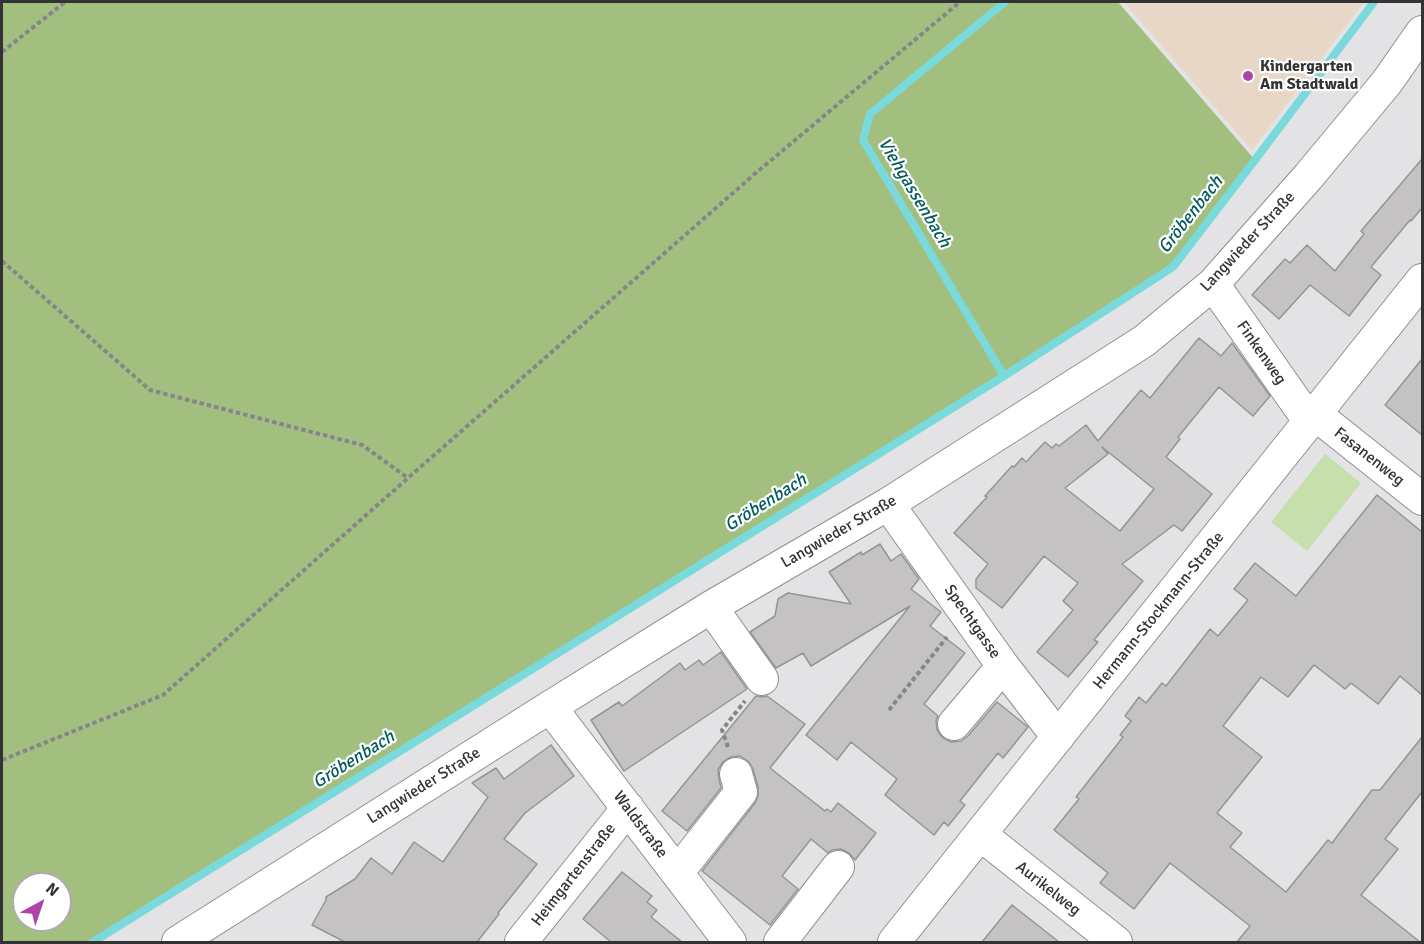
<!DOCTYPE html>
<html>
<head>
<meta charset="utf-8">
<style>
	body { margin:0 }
	#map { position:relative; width:1424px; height:944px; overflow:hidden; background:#e3e3e5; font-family:Signika,sans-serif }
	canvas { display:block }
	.frame { position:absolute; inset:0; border:3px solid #333334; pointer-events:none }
	.north { position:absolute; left:12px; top:872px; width:60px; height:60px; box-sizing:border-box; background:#fff; border:2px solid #adadae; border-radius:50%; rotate:40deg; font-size:16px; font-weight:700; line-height:24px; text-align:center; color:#333334 }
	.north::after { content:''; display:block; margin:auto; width:21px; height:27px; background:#ad45a8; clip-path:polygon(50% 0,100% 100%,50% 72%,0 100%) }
</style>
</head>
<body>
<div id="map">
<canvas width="1424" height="944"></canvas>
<div class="frame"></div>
<div class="north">N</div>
</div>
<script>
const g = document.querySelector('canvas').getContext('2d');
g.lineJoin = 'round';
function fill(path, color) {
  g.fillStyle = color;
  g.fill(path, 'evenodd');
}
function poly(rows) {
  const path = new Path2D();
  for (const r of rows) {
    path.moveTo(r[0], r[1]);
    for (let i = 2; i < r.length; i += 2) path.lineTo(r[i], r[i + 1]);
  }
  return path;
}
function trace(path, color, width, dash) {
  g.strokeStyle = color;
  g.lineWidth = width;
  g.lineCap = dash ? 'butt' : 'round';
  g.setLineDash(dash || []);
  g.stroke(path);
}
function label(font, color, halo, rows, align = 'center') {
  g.font = font + ' Signika,sans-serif';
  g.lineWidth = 4.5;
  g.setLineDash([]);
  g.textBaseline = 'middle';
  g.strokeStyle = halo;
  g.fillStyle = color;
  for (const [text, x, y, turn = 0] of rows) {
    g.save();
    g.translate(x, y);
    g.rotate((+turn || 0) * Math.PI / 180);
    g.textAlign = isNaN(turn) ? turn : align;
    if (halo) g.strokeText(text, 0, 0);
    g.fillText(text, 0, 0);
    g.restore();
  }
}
const education = poly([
	[1124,2,1364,2,1252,150]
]);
const green = poly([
	[1325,454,1361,483,1307,551,1271,522]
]);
const forest = poly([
	[2,2,1118,2,1255,160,1173,267,1004,376,93,942,2,942],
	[24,884,60,884,60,920,24,920]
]);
const stream = poly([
	[1004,376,863,140,870,114,1005,2],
	[93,942,1004,376,1173,267,1255,160,1374,2]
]);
const building = poly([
	[1422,159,1422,208,1411,221,1410,220,1371,267,1381,275,1349,316,1310,285,1279,319,1252,295,1285,259,1290,263,1307,245,1335,271,1364,234,1361,231,1422,159],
	[1199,338,1221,356,1232,343,1270,396,1253,416,1219,387,1178,437,1180,439,1166,457,1212,494,1182,531,1174,525,1122,564,1143,581,1094,640,1098,642,1068,677,1037,652,1073,610,1063,601,1078,583,1044,556,1002,608,976,588,976,579,988,564,954,533,987,497,985,496,1012,466,1014,467,1022,458,1026,462,1045,442,1052,448,1056,444,1059,446,1086,425,1098,441,1141,390,1150,398,1199,338],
	[1102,447,1154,489,1120,531,1065,488,1108,454,1102,447],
	[1422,359,1422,435,1385,405,1422,359],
	[1377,495,1422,532,1422,695,1400,676,1378,704,1351,683,1345,689,1314,665,1288,697,1261,677,1223,726,1262,757,1217,813,1242,833,1230,847,1286,892,1328,840,1332,843,1372,790,1380,790,1422,737,1422,792,1385,839,1398,849,1361,895,1420,942,1237,942,1250,926,1170,863,1134,909,1100,883,1108,873,1054,830,1079,799,1076,797,1123,737,1120,735,1131,721,1125,716,1139,697,1146,703,1162,683,1166,686,1210,629,1218,636,1248,600,1234,589,1255,563,1296,596,1377,495],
	[880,544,891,561,901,554,919,579,911,589,941,612,930,626,965,653,924,704,938,716,936,721,937,730,942,737,951,742,961,741,968,736,997,702,1028,727,1003,758,998,753,960,801,965,805,948,826,944,822,934,835,885,795,897,779,851,742,837,760,806,735,910,606,811,666,803,653,776,668,750,632,775,616,778,599,788,593,851,604,829,572,861,552,862,555,880,544],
	[721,652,747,689,624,771,591,720,619,702,622,706,680,663,685,670,699,660,703,665,721,652],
	[756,696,763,697,767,696,805,724,770,768,825,811,827,809,831,812,838,803,876,833,855,860,849,853,841,849,832,850,828,853,811,839,782,876,798,889,770,925,702,871,755,803,758,796,758,787,753,769,749,762,740,756,731,757,723,762,718,770,719,779,721,788,687,831,662,811,756,696],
	[551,745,574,776,525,813,504,839,537,864,498,913,499,914,477,942,345,942,312,925,326,900,326,897,355,879,371,858,392,874,414,842,443,862,488,797,472,783,496,768,504,779,551,745],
	[622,872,652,896,647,902,657,910,651,917,682,942,611,942,583,919,622,872],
	[1012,905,1059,942,982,942,1012,905]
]);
const path = poly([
	[2,52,65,2],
	[2,261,150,390,362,445,408,478],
	[889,710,947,637],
	[728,747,722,730,745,701],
	[2,760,163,695,408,478,757,172,960,2]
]);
const minor = poly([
	[1213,284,1310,422],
	[1315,414,1422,499],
	[888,504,1003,666,1058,737],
	[711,607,762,679],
	[550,707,730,942],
	[954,724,1003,666],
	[981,835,1116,942],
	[677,873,741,792,736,774],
	[178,942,550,707,711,607,888,504,1144,341,1213,284,1308,177,1387,82,1422,32],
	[521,942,628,808],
	[780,942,838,867],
	[894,942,1422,280]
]);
const markers = [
	[1248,76,6,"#ad45a8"]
];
const poiNames = [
	["Kindergarten",1260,67],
	["Am Stadtwald",1260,85]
];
const streetNames = [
	["Langwieder Straße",1248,242,-47],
	["Finkenweg",1261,353,55],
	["Fasanenweg",1369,457,38],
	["Langwieder Straße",839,532,-30],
	["Hermann-Stockmann-Straße",1159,611,-51],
	["Spechtgasse",972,622,55],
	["Langwieder Straße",424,786,-32],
	["Waldstraße",640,825,53],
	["Heimgartenstraße",574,875,-52],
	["Aurikelweg",1048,889,38]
];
const waterNames = [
	["Viehgassenbach",914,193,59],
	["Gröbenbach",1191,215,-52],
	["Gröbenbach",766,503,-32],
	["Gröbenbach",354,760,-32]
];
fill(education, '#e8d6c6');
fill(green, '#c7dead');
fill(forest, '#a3bf80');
trace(stream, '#7ad9da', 8);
fill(building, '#c4c2c3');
trace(building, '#969495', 1.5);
trace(minor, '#8f8f91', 34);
trace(path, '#868688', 4, [4.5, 3]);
trace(minor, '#fff', 32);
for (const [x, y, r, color] of markers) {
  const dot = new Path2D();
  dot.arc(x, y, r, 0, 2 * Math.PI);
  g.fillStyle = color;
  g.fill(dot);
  trace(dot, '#fff', 2);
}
label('bold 16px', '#333334', '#fff', poiNames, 'left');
label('16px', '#333334', '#fff', streetNames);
label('italic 18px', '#045c5d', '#fff', waterNames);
</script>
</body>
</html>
